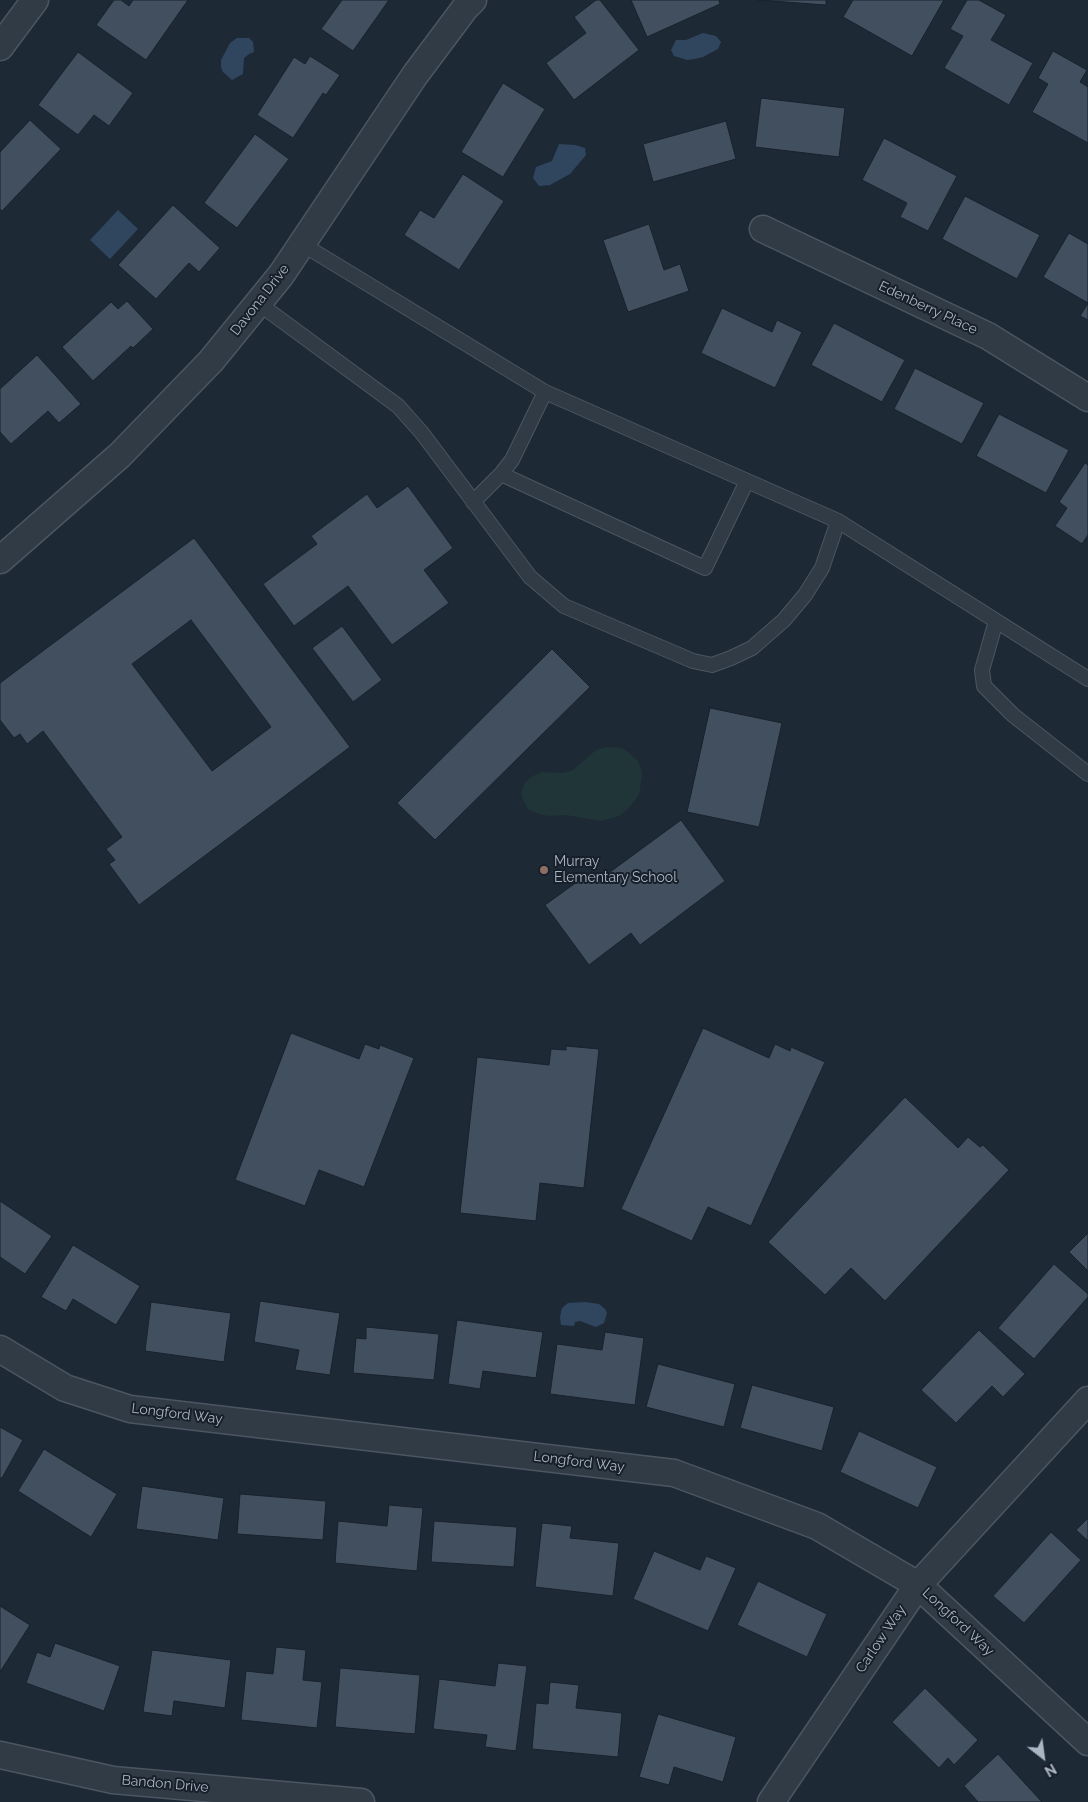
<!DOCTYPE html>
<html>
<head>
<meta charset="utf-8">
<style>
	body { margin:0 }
	#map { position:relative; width:1088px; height:1802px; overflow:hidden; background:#1e2936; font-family:Raleway,sans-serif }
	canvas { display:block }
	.north { position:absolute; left:1018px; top:1732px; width:50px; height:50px; -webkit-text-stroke:4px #17202a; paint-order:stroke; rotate:150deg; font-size:14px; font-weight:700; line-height:20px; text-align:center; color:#abb6c4 }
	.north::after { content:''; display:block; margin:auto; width:18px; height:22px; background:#abb6c4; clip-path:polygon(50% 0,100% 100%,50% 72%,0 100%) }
</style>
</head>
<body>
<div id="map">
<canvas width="1088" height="1802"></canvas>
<div class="north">N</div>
</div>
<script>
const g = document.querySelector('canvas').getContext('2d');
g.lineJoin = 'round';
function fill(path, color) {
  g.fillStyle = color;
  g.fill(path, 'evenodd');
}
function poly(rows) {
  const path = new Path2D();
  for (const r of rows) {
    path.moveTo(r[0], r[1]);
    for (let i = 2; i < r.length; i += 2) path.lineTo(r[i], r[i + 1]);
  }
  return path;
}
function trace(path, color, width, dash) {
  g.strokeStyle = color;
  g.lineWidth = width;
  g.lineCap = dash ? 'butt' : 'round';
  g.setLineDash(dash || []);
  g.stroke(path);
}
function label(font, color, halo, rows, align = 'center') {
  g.font = font + ' Raleway,sans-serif';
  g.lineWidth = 4;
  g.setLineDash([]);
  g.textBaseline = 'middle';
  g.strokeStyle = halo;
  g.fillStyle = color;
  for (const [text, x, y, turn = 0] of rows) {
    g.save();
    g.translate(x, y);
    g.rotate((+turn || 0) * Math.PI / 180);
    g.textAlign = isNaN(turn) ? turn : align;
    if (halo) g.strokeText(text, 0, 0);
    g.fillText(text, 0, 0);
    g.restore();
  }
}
const green = poly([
	[606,747,621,748,627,751,638,761,641,768,642,776,639,795,627,810,619,816,601,821,566,815,548,816,533,812,528,809,522,798,521,792,524,784,531,777,542,772,563,773,573,770,596,750]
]);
const water = poly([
	[703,33,716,36,721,42,718,49,703,57,695,59,687,60,674,56,671,50,676,40,686,40],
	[237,38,249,38,253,42,254,52,249,54,244,58,243,74,232,80,223,72,221,67,221,60,230,43],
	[559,144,575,145,585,148,586,155,570,174,550,185,539,186,533,178,536,167,552,161],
	[118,210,138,229,110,259,90,240],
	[586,1302,599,1304,605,1309,607,1313,604,1323,596,1327,580,1321,575,1322,574,1326,561,1325,560,1317,562,1308,568,1303]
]);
const building = poly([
	[114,0,121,0,129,6,133,0,188,0,146,60,96,25,114,0],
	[342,0,389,0,353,51,321,29,342,0],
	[596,0,600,0,639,50,574,100,546,63,586,33,574,17,596,0],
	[631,0,719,0,720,4,647,37,631,0],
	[758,0,826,0,826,5,758,0],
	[853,0,944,0,912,56,843,17,853,0],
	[967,0,979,0,1006,15,991,40,1033,63,1009,105,944,68,963,36,950,29,967,0],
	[1053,51,1087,70,1080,82,1088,87,1088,143,1032,112,1048,84,1038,78,1053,51],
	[78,52,133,93,109,126,94,115,78,135,38,105,78,52],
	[310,56,340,75,326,95,323,93,293,138,257,115,294,57,305,64,310,56],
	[503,83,545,109,503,177,461,152,503,83],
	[761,98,845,108,839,157,755,147,761,98],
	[30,120,61,149,2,211,0,209,0,152,30,120],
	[726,121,736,159,653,182,643,144,726,121],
	[255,134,289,159,237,228,204,203,255,134],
	[884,138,957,176,928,231,900,217,907,203,862,180,884,138],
	[463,174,504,201,459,270,404,235,420,210,434,218,463,174],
	[965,196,1040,235,1017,279,942,239,965,196],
	[173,205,220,248,199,272,189,263,156,299,118,265,173,205],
	[649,224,664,270,680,264,689,291,628,312,603,240,649,224],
	[1069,233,1088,244,1088,320,1080,316,1088,303,1043,277,1069,233],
	[127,301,153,329,133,348,131,346,93,381,62,347,111,302,118,309,127,301],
	[722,308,772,332,777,320,802,332,775,388,701,353,722,308],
	[834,323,905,360,882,402,811,365,834,323],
	[37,355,81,404,59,423,48,411,11,444,0,432,0,389,37,355],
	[915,368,984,403,962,444,894,409,915,368],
	[999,414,1069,450,1046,493,976,456,999,414],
	[1085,463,1088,465,1088,535,1082,544,1055,526,1067,508,1059,502,1085,463],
	[408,486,453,548,424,570,449,603,392,645,348,586,294,626,263,584,317,544,311,536,367,494,377,508,408,486],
	[194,538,350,747,139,905,109,864,115,860,106,849,122,837,43,731,27,744,20,734,14,738,0,720,0,683,194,538],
	[191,620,271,727,212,771,132,664,191,620],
	[342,626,382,680,353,702,312,648,342,626],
	[552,649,590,687,435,840,397,803,552,649],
	[710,708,782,723,759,827,687,812,710,708],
	[681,820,725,881,640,945,631,933,589,965,545,905,588,874,595,883,681,820],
	[703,1028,769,1058,775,1044,790,1051,791,1047,825,1062,751,1226,708,1207,692,1241,621,1209,703,1028],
	[291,1033,359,1059,365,1044,379,1049,380,1045,414,1058,364,1187,319,1170,305,1206,235,1180,291,1033],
	[566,1046,599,1049,584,1188,540,1183,536,1221,460,1213,477,1057,549,1065,551,1049,566,1050,566,1046],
	[905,1097,958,1148,968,1137,980,1147,983,1145,1009,1170,885,1301,851,1268,825,1295,768,1242,905,1097],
	[0,1201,52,1236,25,1274,0,1257,0,1201],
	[1088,1233,1088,1271,1069,1252,1088,1233],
	[73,1245,140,1286,116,1325,73,1299,66,1311,41,1297,73,1245],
	[1054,1264,1088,1294,1088,1297,1034,1359,998,1328,1054,1264],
	[260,1301,340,1313,330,1375,295,1370,299,1350,254,1342,260,1301],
	[151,1302,231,1313,224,1362,145,1351,151,1302],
	[457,1320,543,1332,536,1378,483,1371,480,1389,448,1384,457,1320],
	[366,1327,439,1334,434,1380,353,1373,356,1338,366,1339,366,1327],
	[979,1330,1025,1374,1003,1397,992,1386,956,1423,921,1390,979,1330],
	[605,1332,644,1338,635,1405,550,1394,557,1344,602,1350,605,1332],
	[658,1364,735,1384,724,1427,646,1407,658,1364],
	[752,1385,834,1407,822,1451,740,1428,752,1385],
	[0,1427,23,1440,2,1478,0,1478,0,1427],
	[859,1431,937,1467,918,1508,840,1472,859,1431],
	[44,1449,117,1494,91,1537,18,1491,44,1449],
	[142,1486,224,1498,218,1540,136,1529,142,1486],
	[240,1494,326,1501,323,1540,237,1534,240,1494],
	[389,1505,423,1508,417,1571,335,1563,338,1521,387,1526,389,1505],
	[1088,1518,1088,1541,1076,1530,1088,1518],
	[434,1521,517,1527,514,1567,431,1562,434,1521],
	[542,1523,572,1526,570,1538,619,1543,613,1596,535,1587,542,1523],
	[1051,1532,1081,1560,1024,1623,993,1596,1051,1532],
	[654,1551,700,1570,706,1556,736,1568,708,1631,633,1599,654,1551],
	[758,1581,827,1614,807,1657,737,1625,758,1581],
	[0,1606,30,1625,0,1672,0,1606],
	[55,1643,120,1666,104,1711,26,1683,37,1652,50,1657,55,1643],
	[276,1647,306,1650,303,1680,322,1682,317,1728,241,1720,246,1671,273,1674,276,1647],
	[152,1650,231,1660,225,1708,174,1701,172,1716,143,1712,152,1650],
	[498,1663,527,1666,516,1751,485,1747,487,1735,433,1729,439,1679,495,1686,498,1663],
	[340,1668,420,1675,415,1734,335,1727,340,1668],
	[550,1682,579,1685,576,1708,622,1713,618,1757,532,1749,536,1703,548,1704,550,1682],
	[925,1688,978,1740,954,1765,948,1758,939,1768,892,1722,925,1688],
	[658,1714,736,1737,723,1782,674,1767,669,1785,639,1777,658,1714],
	[998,1754,1042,1802,978,1802,964,1786,998,1754]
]);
const service = poly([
	[302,244,545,392,838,521,1088,679],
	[258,303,398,406,422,433,530,577,564,606,693,661,712,665,731,658,752,648,784,620,805,595,822,568,838,521],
	[501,474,705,568,747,481],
	[473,502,501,474,512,460,545,392],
	[996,621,982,670,984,686,1013,715,1088,774]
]);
const minor = poly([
	[0,47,35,0],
	[763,229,988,336,1088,398],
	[0,560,120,455,211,361,281,275,415,75,465,8,473,0],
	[0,1349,65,1388,130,1409,674,1473,817,1526,918,1585,1088,1742],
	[0,1755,113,1780,361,1802],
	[771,1802,918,1585,1088,1400]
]);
const markers = [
	[544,870,5,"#8d6e63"]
];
const streetNames = [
	["Davona Drive",260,300,-52],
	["Edenberry Place",928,308,25],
	["Longford Way",177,1414,7],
	["Longford Way",579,1462,7],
	["Longford Way",958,1622,43],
	["Carlow Way",881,1639,-56],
	["Bandon Drive",165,1784,5]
];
const poiNames = [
	["Murray",554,862],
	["Elementary School",554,878]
];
fill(green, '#203537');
fill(water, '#30465e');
fill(building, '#414f5e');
trace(building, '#19222d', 1);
trace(service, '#4c5662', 16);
trace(minor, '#4c5662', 29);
trace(service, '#313b46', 14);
trace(minor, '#313b46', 26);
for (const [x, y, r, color] of markers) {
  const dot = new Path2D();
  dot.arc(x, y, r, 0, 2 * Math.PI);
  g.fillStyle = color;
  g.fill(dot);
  trace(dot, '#17202a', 2);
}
label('14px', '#abb6c4', '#17202a', streetNames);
label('14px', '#abb6c4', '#17202a', poiNames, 'left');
</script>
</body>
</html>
